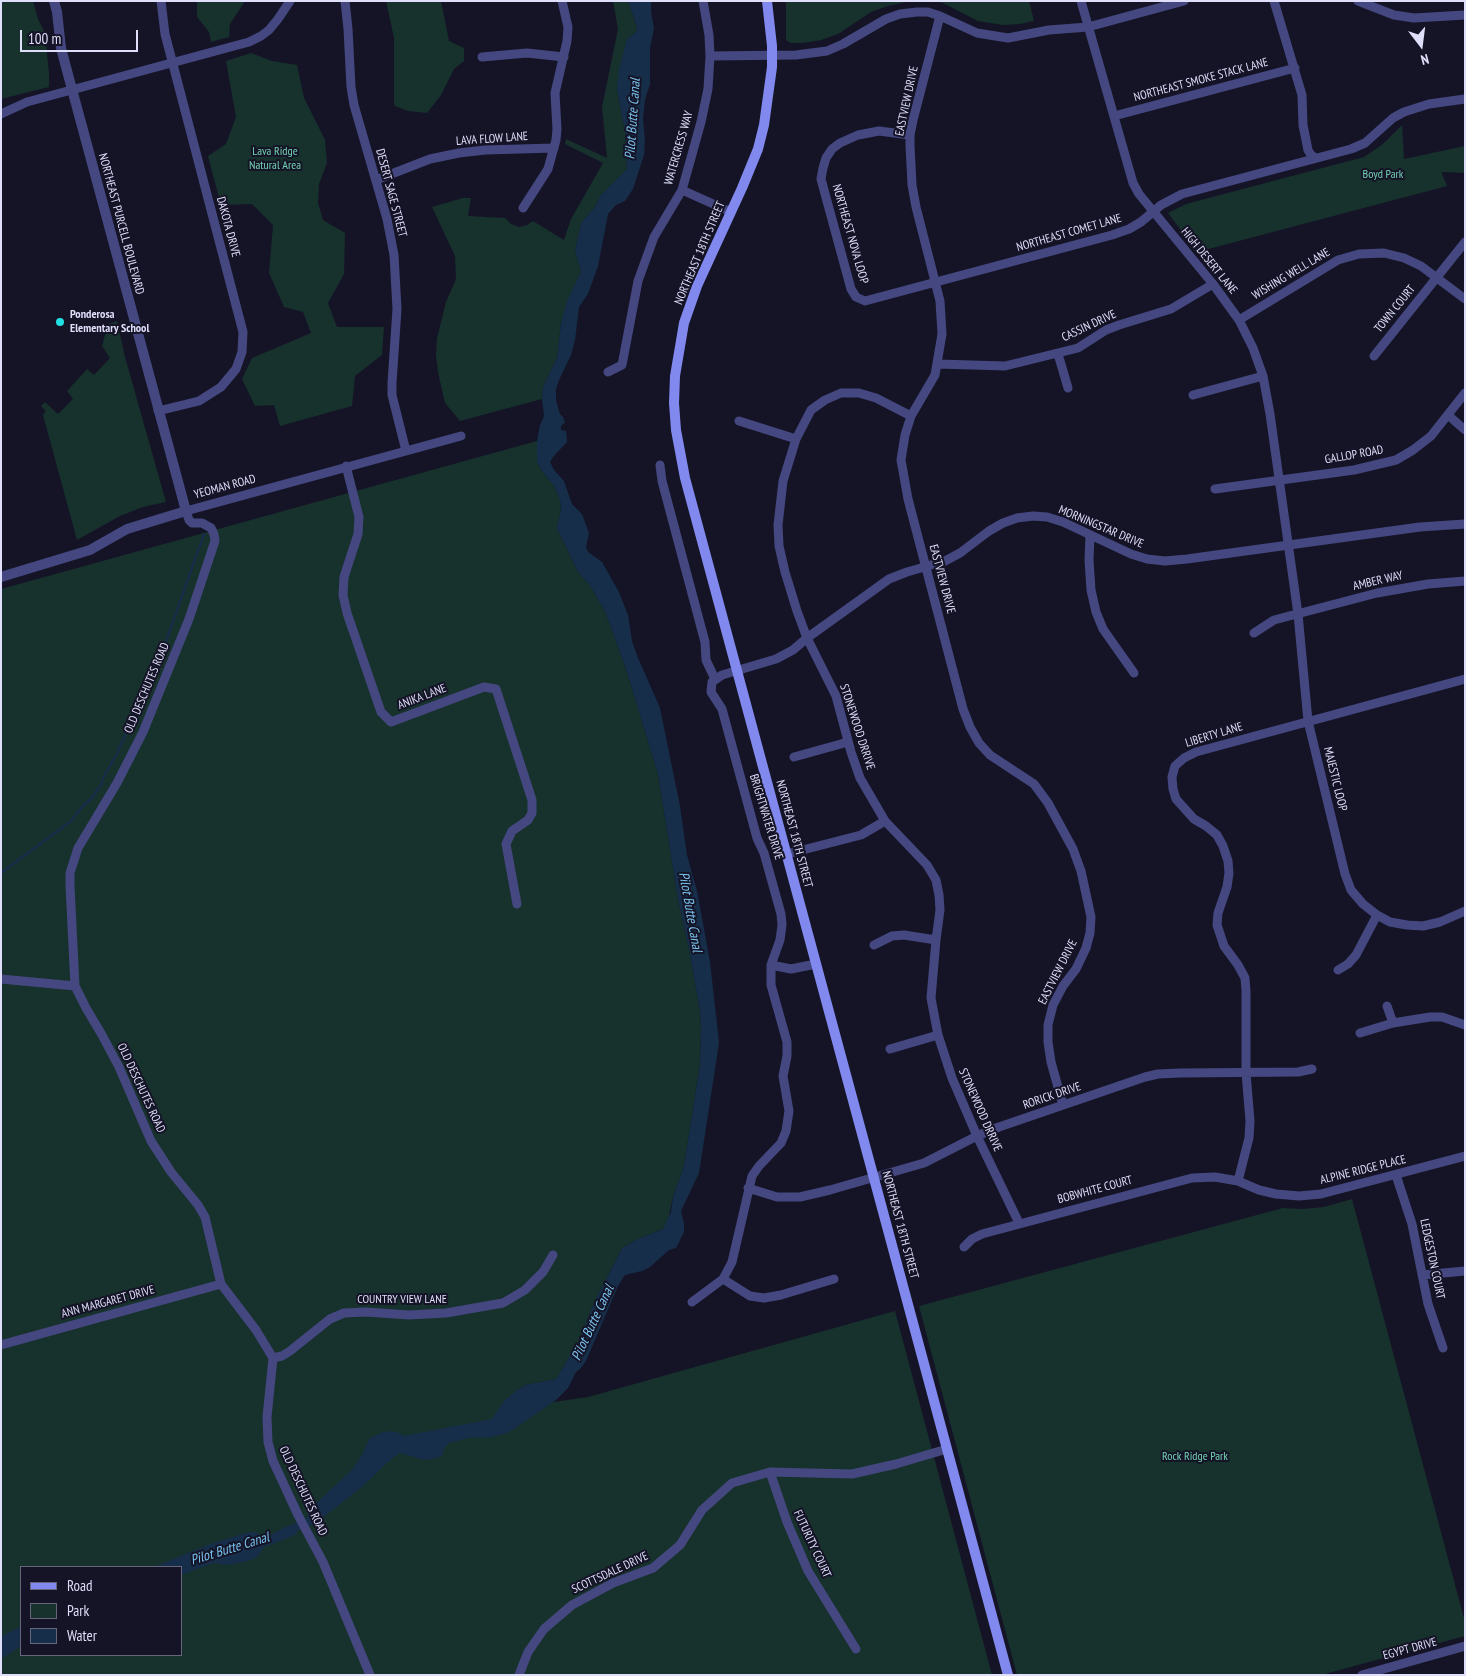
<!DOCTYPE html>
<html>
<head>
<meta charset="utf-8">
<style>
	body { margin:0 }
	#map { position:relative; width:1466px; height:1676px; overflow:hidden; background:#151427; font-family:"PT Sans Narrow",sans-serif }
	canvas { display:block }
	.frame { position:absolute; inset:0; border:2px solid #dfdefb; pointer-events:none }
	.legend { position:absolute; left:20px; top:1566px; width:162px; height:90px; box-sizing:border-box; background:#151427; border:1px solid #66657c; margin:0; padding:6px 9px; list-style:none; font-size:15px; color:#dfdefb }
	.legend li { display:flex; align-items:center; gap:10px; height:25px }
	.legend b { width:25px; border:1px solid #66657c }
	.north { position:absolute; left:1396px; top:20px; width:50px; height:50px; -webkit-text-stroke:4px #151427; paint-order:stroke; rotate:165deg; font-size:14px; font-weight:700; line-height:20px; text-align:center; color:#dfdefb }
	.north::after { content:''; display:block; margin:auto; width:18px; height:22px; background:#dfdefb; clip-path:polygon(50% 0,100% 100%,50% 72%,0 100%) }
	.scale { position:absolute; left:20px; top:30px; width:118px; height:22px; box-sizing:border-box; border:2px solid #dfdefb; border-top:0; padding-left:6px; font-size:15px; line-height:18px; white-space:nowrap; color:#dfdefb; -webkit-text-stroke:4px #151427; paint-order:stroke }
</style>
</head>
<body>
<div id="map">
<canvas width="1466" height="1676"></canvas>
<div class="frame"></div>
<ul class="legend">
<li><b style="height:6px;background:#8289ee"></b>Road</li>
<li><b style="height:14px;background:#17312d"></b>Park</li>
<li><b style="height:14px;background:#162e49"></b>Water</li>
</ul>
<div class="north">N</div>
<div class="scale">100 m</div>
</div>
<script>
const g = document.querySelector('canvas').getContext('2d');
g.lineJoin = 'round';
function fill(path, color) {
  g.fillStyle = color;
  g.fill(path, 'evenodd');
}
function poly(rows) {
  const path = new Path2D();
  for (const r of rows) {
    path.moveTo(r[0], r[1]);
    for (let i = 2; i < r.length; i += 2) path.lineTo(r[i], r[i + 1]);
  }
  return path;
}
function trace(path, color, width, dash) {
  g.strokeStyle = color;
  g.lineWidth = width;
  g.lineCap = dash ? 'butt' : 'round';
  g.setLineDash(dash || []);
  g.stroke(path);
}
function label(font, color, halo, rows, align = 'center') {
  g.font = font + ' "PT Sans Narrow",sans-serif';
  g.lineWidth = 4;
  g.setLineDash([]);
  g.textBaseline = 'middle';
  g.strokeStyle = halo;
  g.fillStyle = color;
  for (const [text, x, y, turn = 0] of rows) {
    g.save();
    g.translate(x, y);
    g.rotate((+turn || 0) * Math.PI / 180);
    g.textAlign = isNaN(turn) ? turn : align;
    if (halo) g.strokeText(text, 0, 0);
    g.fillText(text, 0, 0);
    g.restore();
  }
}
const green = poly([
	[1,1,33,1,38,19,45,33,49,73,49,87,1,99],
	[197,1,245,1,230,24,229,37,211,42,209,32,197,17],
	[386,1,441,1,449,41,464,48,464,61,454,69,441,95,427,113,408,111,395,106,394,102,394,38],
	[613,1,628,1,637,27,636,32,627,39,617,89,625,132,627,169,601,195,595,207,581,223,575,251,581,270,579,276,568,301,561,323,557,358,543,387,542,399,460,421,445,403,438,372,436,355,437,338,446,302,456,279,455,256,432,207,463,198,471,198,468,216,505,218,511,224,519,227,527,225,533,221,564,240,571,219,603,163,565,144,566,139,607,158,602,107,618,29],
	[786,1,910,1,888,6,871,12,838,34,821,40,803,43,790,43,786,40],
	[936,1,1029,1,1034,21,1020,24,1003,25,978,21,943,3],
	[251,53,272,61,297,65,304,98,325,140,327,163,319,184,318,203,323,220,345,233,344,274,328,303,337,327,384,327,382,355,355,376,352,406,280,426,274,405,255,406,242,379,252,358,311,333,303,312,284,307,269,273,273,225,252,204,221,205,208,156,226,144,236,117,226,61],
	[1402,125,1404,159,1465,146,1465,173,1442,172,1442,174,1447,186,1197,252,1168,213,1186,204,1364,157,1383,144],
	[117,321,125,357,166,502,143,507,120,516,77,540,43,415,46,411,41,406,45,402,58,414,73,399,67,391,87,369,94,375,110,358,102,346,108,324],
	[537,441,537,462,542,471,554,486,560,499,561,509,557,528,578,572,589,584,605,611,627,672,658,774,678,899,689,949,700,1011,701,1028,700,1064,684,1166,673,1197,668,1220,663,1229,638,1239,622,1248,594,1303,579,1341,556,1379,526,1385,517,1390,499,1410,588,1397,895,1311,992,1675,1,1675,1,589],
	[21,1567,181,1567,181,1655,21,1655],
	[1352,1199,1465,1622,1465,1636,1321,1675,1017,1675,919,1306,1283,1208,1303,1209,1324,1207]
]);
const water = poly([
	[628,1,651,1,651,12,654,28,650,48,650,84,645,100,643,119,645,139,644,155,633,189,625,201,616,205,608,214,598,266,588,294,579,307,575,340,571,355,559,380,556,389,556,400,560,414,563,417,565,422,561,426,561,430,566,431,567,442,553,457,550,462,554,470,564,481,572,504,582,514,589,533,586,547,588,552,602,562,619,592,628,615,632,641,638,658,660,708,680,806,687,855,697,891,710,962,719,1042,717,1056,699,1173,681,1211,684,1223,684,1232,676,1248,669,1250,650,1267,642,1271,625,1275,618,1286,586,1361,581,1368,576,1372,568,1388,556,1400,514,1429,507,1433,492,1437,468,1438,449,1443,445,1446,442,1456,433,1459,424,1460,400,1453,390,1460,363,1486,316,1523,297,1531,296,1534,288,1538,264,1547,257,1557,248,1561,227,1565,214,1563,181,1575,181,1567,154,1567,210,1544,246,1533,253,1532,260,1534,262,1538,266,1538,285,1527,306,1519,310,1509,352,1470,363,1453,369,1439,380,1433,389,1431,397,1432,404,1436,492,1419,504,1401,517,1390,526,1385,556,1379,579,1341,594,1303,622,1248,638,1239,663,1229,671,1212,673,1197,684,1166,700,1064,701,1028,700,1011,689,949,678,899,658,774,627,672,605,611,589,584,578,572,557,528,561,509,560,499,554,486,542,471,537,462,537,441,540,425,544,416,542,399,543,387,557,358,561,323,567,301,579,276,581,270,575,251,581,223,595,207,601,195,627,169,625,132,617,89,619,69,627,39,636,32,637,27],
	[21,1626,21,1646,1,1659,1,1637]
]);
const stream = poly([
	[1,873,71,821,83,806,91,799,101,785,103,778,116,755,154,675,204,534]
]);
const minor = poly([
	[345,1,348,29,351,87,354,105,387,219,394,255,397,309,392,383,392,395,406,451],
	[1081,1,1133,183,1139,194,1213,284,1239,320,1253,348,1263,376,1270,414,1298,614,1308,721,1345,874,1351,890,1363,904,1377,915,1390,922,1407,925,1423,926,1440,922,1465,911],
	[1274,1,1302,95,1303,125,1308,150,1311,155,1316,158],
	[1358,1,1394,15,1414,18,1465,15],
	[940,16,913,120,910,135,910,145,912,185,916,207,940,301,942,334,935,375,911,416,905,435,901,460,908,499,963,709,970,727,979,743,990,755,1034,784,1048,803,1073,849,1081,871,1091,917,1090,933,1086,948,1076,969,1063,986,1053,1005,1048,1025,1048,1042,1051,1062,1063,1105],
	[710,56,796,55,827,51,843,44,886,19,900,14,917,12,928,12,940,16,977,33,1008,38,1049,30,1088,27,1184,1],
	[482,57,527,53,564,57],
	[1,114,27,102,249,42,261,36,269,30,278,19,290,1],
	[1114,116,1295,68],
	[910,135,879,131,858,135,840,143,832,149,826,158,823,168,821,179,851,289,856,297,865,301,1112,235,1129,229,1141,222,1161,205,1182,194,1351,149,1365,143,1393,118,1404,112,1429,104,1465,99],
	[376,180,430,159,459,153,485,150,554,148],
	[682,190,731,212],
	[523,208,548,169,556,140,557,129,555,93,567,41,568,27,562,1],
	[1239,320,1338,260,1359,254,1384,253,1404,258,1421,266,1465,299],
	[1058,354,1068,388],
	[1374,356,1465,242],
	[938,364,1005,366,1078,348,1106,330,1119,325,1171,309,1213,284],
	[608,372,622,365,638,281,654,237,682,190,701,122,708,89,710,56,709,35,703,1],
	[1193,395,1263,376],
	[158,411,199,401,221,387,236,369,242,352,243,332,165,34,161,1],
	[1448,415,1465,430],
	[911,416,876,398,859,393,841,393,825,400,811,410,796,439,783,481,778,525,779,546,785,572,797,611,807,638,836,696,851,752,860,778,885,821,927,865,936,880,939,895,940,910,936,940,931,998,938,1035,952,1078,977,1136,1019,1223],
	[739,421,796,439],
	[660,465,662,481,705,642,706,660,715,679],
	[346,466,359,517,358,534,344,577,343,595,347,613,381,712,391,722,484,687,496,689,532,800,532,813,528,820,512,831,506,844,517,904],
	[1215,489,1354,470,1396,460,1413,450,1431,436,1465,393],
	[1090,535,1089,560,1091,590,1096,612,1103,629,1134,673],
	[1254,633,1274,620,1377,593,1428,584,1465,581],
	[794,757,848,742],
	[787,854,861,835,885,821],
	[874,945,892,936,904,935,936,940],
	[771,965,791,969,816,964],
	[1338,970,1348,964,1356,955,1377,915],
	[1,979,75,986],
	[1387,1006,1393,1023],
	[1360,1033,1393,1023,1430,1017,1442,1017,1465,1025],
	[890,1049,938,1035],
	[1396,1175,1412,1224,1428,1304,1443,1348],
	[1238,1181,1249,1138,1250,1121,1246,1073,1246,991,1245,978,1238,965,1224,946,1217,925,1218,913,1227,887,1229,873,1228,861,1223,846,1217,835,1206,826,1194,819,1176,799,1173,789,1172,777,1175,766,1184,758,1196,752,1465,679],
	[748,1188,777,1197,800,1197,830,1190,924,1163,977,1136,999,1127,1145,1077,1158,1074,1180,1073,1298,1072,1312,1069],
	[964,1247,972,1239,982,1234,1192,1178,1215,1177,1238,1181,1259,1190,1276,1194,1299,1196,1321,1194,1465,1156],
	[1422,1275,1465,1271],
	[723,1279,750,1296,764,1298,781,1295,834,1279],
	[692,1302,723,1279,732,1262,752,1176,759,1166,781,1143,786,1131,789,1111,783,1076,787,1056,787,1042,771,985,771,965,780,940,782,925,781,914,764,853,757,838,722,709,711,692,712,682,722,675,776,659,793,650,807,638,889,579,907,572,945,561,960,553,989,531,1003,523,1017,518,1033,516,1047,517,1063,522,1131,554,1147,559,1165,561,1187,559,1420,527,1465,524],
	[1,1345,221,1284],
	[273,1358,282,1356,290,1351,330,1319,344,1313,366,1312,409,1315,446,1313,503,1303,525,1290,543,1272,553,1255],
	[770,1472,787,1522,808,1571,856,1649],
	[370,1675,323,1562,298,1515,273,1461,268,1442,267,1417,273,1358,256,1330,221,1284,205,1217,198,1205,171,1172,151,1141,119,1067,102,1035,86,1008,75,986,70,886,70,873,78,848,117,783,143,732,189,619,215,541,214,534,211,528,202,523,192,523,189,520,186,511,461,436],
	[519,1675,528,1652,544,1629,572,1605,613,1583,653,1568,680,1545,702,1510,732,1483,770,1472,852,1474,896,1464,947,1449],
	[1362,1675,1465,1646]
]);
const tertiary = poly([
	[1,577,90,550,127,529,186,511,66,67,61,48,57,12,54,1]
]);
const secondary = poly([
	[767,1,772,46,772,67,764,125,758,149,742,188,697,286,684,323,675,376,674,403,676,430,685,478,1008,1675]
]);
const markers = [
	[60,322,5,"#23e0e2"]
];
const streetNames = [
	["NORTHEAST SMOKE STACK LANE",1201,80,-15],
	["EASTVIEW DRIVE",907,101,-78],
	["LAVA FLOW LANE",492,139,-4],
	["WATERCRESS WAY",679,148,-74],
	["DESERT SAGE STREET",391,193,75],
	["NORTHEAST PURCELL BOULEVARD",121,224,75],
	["DAKOTA DRIVE",228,227,75],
	["NORTHEAST COMET LANE",1069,233,-16],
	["NORTHEAST NOVA LOOP",850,234,74],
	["NORTHEAST 18TH STREET",700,253,-67],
	["HIGH DESERT LANE",1209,261,51],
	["WISHING WELL LANE",1291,274,-31],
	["TOWN COURT",1395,309,-51],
	["CASSIN DRIVE",1089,326,-25],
	["GALLOP ROAD",1354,455,-10],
	["YEOMAN ROAD",225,487,-15],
	["MORNINGSTAR DRIVE",1101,527,23],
	["EASTVIEW DRIVE",942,579,75],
	["AMBER WAY",1378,581,-13],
	["OLD DESCHUTES ROAD",147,688,-67],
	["ANIKA LANE",422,697,-21],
	["STONEWOOD DRRIVE",857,727,72],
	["LIBERTY LANE",1214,735,-17],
	["MAJESTIC LOOP",1335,779,76],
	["BRIGHTWATER DRIVE",766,817,73],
	["NORTHEAST 18TH STREET",794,834,75],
	["EASTVIEW DRIVE",1058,972,-63],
	["OLD DESCHUTES ROAD",141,1088,65],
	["RORICK DRIVE",1052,1096,-19],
	["STONEWOOD DRRIVE",980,1110,66],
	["ALPINE RIDGE PLACE",1363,1170,-14],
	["BOBWHITE COURT",1095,1190,-15],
	["NORTHEAST 18TH STREET",900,1225,75],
	["LEDGESTON COURT",1432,1259,78],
	["COUNTRY VIEW LANE",402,1300],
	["ANN MARGARET DRIVE",108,1302,-15],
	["OLD DESCHUTES ROAD",303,1491,65],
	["FUTURITY COURT",812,1544,65],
	["SCOTTSDALE DRIVE",610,1573,-25],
	["EGYPT DRIVE",1410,1649,-15]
];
const parkNames = [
	["Lava Ridge",275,152],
	["Natural Area",275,166],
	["Boyd Park",1383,175],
	["Rock Ridge Park",1195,1457]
];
const poiNames = [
	["Ponderosa",70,315],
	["Elementary School",70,329]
];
const waterNames = [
	["Pilot Butte Canal",633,119,-86],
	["Pilot Butte Canal",690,912,80],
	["Pilot Butte Canal",593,1323,-65],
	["Pilot Butte Canal",230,1549,-17]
];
fill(green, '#17312d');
fill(water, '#162e49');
trace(stream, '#162e49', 2.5);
trace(minor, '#454880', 9);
trace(tertiary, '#454880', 10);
trace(secondary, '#8289ee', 10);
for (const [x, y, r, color] of markers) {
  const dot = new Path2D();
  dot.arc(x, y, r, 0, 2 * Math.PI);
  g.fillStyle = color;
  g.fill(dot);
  trace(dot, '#151427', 2);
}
label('12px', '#dfdefb', '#151427', streetNames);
label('12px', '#73d2b2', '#151427', parkNames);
label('bold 12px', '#dfdefb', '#151427', poiNames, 'left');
label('italic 14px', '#7ac2ed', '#151427', waterNames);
</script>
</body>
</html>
